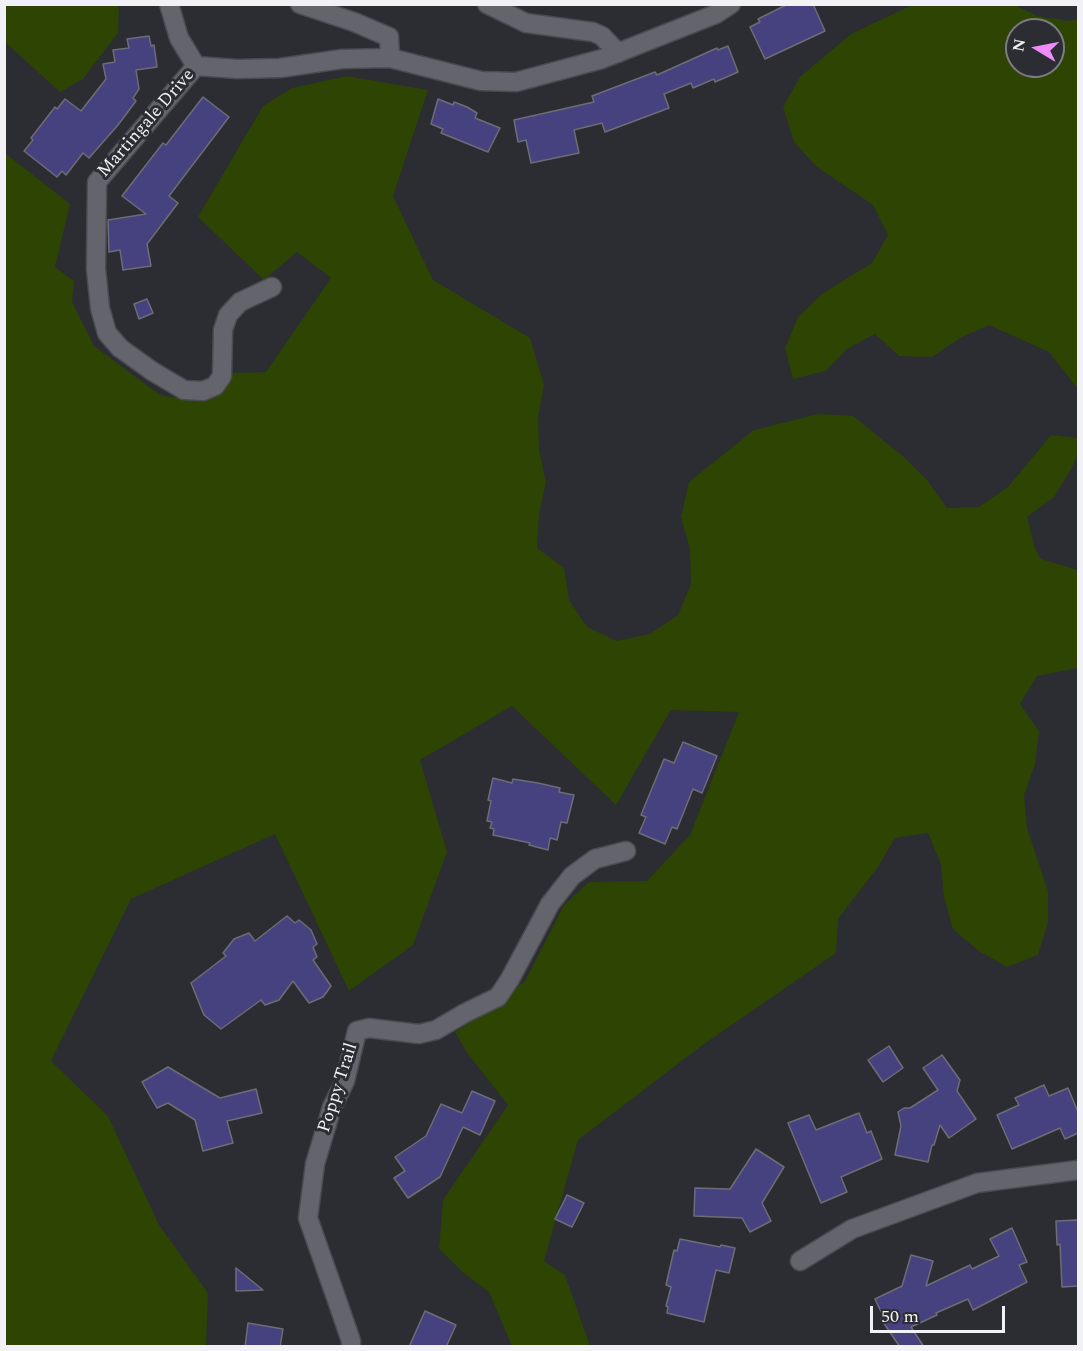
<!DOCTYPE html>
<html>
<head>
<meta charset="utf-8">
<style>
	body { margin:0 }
	#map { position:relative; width:1083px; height:1351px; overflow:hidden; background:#2c2c33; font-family:Spectral,serif }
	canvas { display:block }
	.frame { position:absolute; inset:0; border:6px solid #f1f1f6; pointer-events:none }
	.north { position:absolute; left:1005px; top:18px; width:60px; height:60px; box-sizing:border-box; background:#2c2c33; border:2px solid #7b7b81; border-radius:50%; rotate:280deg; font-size:16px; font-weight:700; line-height:24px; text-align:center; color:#f1f1f6 }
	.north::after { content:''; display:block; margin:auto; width:21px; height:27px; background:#ee8bf8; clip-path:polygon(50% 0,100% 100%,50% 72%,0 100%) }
	.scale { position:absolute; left:870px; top:1306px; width:135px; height:27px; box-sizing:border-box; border:3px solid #f1f1f6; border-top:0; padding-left:8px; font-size:18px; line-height:21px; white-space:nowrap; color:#f1f1f6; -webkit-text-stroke:4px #2c2c33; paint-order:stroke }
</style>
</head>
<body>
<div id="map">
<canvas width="1083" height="1351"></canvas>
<div class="frame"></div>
<div class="north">N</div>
<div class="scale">50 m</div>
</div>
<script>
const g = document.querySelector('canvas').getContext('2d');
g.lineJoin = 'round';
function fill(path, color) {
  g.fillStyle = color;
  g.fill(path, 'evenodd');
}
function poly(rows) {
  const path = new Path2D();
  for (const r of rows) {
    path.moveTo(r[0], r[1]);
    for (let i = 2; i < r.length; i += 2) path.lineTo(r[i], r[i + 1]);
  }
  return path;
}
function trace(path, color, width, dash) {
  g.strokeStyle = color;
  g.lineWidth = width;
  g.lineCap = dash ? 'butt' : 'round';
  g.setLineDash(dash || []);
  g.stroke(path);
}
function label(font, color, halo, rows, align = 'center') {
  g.font = font + ' Spectral,serif';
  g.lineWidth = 6;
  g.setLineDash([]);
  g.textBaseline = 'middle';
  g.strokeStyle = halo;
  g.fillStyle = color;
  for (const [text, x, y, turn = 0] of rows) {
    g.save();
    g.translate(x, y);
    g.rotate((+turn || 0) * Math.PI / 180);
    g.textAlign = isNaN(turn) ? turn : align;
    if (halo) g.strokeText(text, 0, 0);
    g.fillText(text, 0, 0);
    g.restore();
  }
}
const green = poly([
	[5,4,119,5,118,33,83,79,60,92,5,42],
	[912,5,1015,5,1037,16,1070,21,1078,19,1078,389,1049,352,989,325,960,338,932,357,899,356,875,334,847,349,826,371,793,379,785,348,798,317,822,294,872,263,888,235,873,205,817,167,794,142,783,107,800,77,851,34],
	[1017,30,1053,30,1053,66,1017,66],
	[347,76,428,90,393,196,433,280,530,338,544,385,538,417,539,450,546,482,539,514,537,548,564,568,569,600,587,627,617,641,650,634,678,615,691,584,690,549,681,517,689,482,754,430,818,414,853,416,904,457,927,480,947,508,979,507,1008,487,1051,435,1078,438,1078,454,1072,468,1054,497,1027,517,1035,548,1041,559,1078,570,1078,668,1037,676,1020,704,1039,731,1035,764,1024,795,1027,828,1048,891,1048,922,1038,955,1007,967,979,951,953,929,944,897,941,864,928,833,895,838,878,867,838,919,836,953,704,1044,578,1140,544,1261,565,1275,590,1346,512,1346,489,1292,465,1274,439,1249,443,1200,508,1105,468,1054,455,1032,479,1016,525,981,564,905,589,882,647,881,690,835,739,712,671,710,616,805,512,706,420,760,447,852,413,945,349,991,275,834,131,899,51,1061,108,1116,159,1225,208,1293,206,1346,5,1346,5,153,70,204,55,267,74,281,72,302,94,346,160,395,194,401,225,385,230,373,266,372,331,278,297,252,264,280,198,217,263,106,292,88]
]);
const building = poly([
	[788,4,813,4,825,31,765,59,750,27,760,22,758,19,788,4],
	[149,36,151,46,154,45,157,67,136,70,139,89,133,98,136,101,118,125,89,158,83,153,66,175,62,171,57,177,24,151,33,140,31,138,55,107,57,109,65,99,81,111,106,79,103,64,115,62,113,50,129,48,127,39,149,36],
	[728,46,738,72,715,82,714,79,693,88,691,83,664,94,669,108,605,132,602,123,574,130,579,153,531,163,526,140,518,142,514,120,594,102,592,96,655,72,657,75,717,48,718,50,728,46],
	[203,97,229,117,169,196,178,203,147,244,151,266,123,270,120,250,109,252,108,220,146,214,122,196,163,143,166,145,203,97],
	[438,99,453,105,454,102,467,107,477,113,475,118,500,128,488,152,441,133,443,129,431,124,438,99],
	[147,299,153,313,139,319,134,304,147,299],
	[683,742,717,756,702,793,693,789,677,829,672,827,665,844,639,833,646,817,641,815,664,759,674,763,683,742],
	[493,778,512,783,513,779,538,783,560,788,559,792,574,795,567,823,561,822,557,840,550,838,548,850,529,845,530,843,493,835,494,829,490,828,492,822,487,821,491,801,488,800,493,778],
	[287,916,295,923,299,920,311,930,317,944,313,947,317,957,313,960,331,986,323,997,309,1003,293,981,279,1000,265,1005,261,1000,221,1029,204,1015,191,983,226,956,223,953,234,939,249,933,255,941,287,916],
	[889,1046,903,1068,883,1082,868,1060,889,1046],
	[942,1055,960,1080,957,1091,976,1119,949,1138,940,1125,934,1145,932,1145,928,1162,895,1155,901,1126,898,1112,904,1108,910,1108,938,1090,923,1068,942,1055],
	[168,1067,220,1098,256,1089,262,1113,227,1121,233,1143,203,1151,195,1120,168,1103,157,1108,142,1082,168,1067],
	[1044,1085,1049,1096,1068,1088,1078,1112,1078,1133,1065,1139,1060,1128,1012,1149,997,1115,1019,1105,1015,1098,1044,1085],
	[472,1091,495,1101,480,1135,463,1127,440,1177,408,1198,394,1178,405,1171,395,1157,426,1136,441,1104,462,1113,472,1091],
	[859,1113,867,1133,871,1131,882,1159,841,1177,847,1192,821,1203,788,1123,809,1115,816,1130,859,1113],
	[756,1149,784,1167,762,1203,771,1221,750,1232,742,1218,694,1216,695,1188,730,1189,756,1149],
	[567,1195,584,1203,572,1227,555,1219,567,1195],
	[1078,1220,1078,1286,1062,1287,1060,1244,1057,1245,1056,1221,1078,1220],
	[1012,1228,1027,1262,1019,1265,1027,1282,973,1310,968,1299,936,1313,937,1315,911,1327,924,1347,900,1347,881,1319,884,1318,875,1299,902,1286,911,1255,933,1261,926,1286,970,1265,972,1269,999,1256,990,1239,1012,1228],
	[680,1239,720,1247,721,1245,735,1248,729,1273,716,1270,704,1322,667,1313,668,1307,666,1306,671,1287,666,1285,674,1250,677,1251,680,1239],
	[236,1268,263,1290,236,1291,236,1268],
	[425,1311,456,1325,446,1347,409,1347,425,1311],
	[248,1323,283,1329,280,1347,245,1347,248,1323]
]);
const minor = poly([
	[169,4,179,38,196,66],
	[300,4,354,22,389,37,390,58],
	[487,4,526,23,593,32,602,36,618,53],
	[196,66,97,182,96,269,100,308,107,333,120,348,152,371,184,390,203,391,215,386,222,376,223,330,228,315,240,302,272,287],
	[196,66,237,69,280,68,342,59,390,58,481,81,516,82,602,59,716,14,731,4],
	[800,1261,852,1229,977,1183,1078,1170],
	[351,1346,351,1341,339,1306,308,1218,315,1164,332,1107,345,1081,357,1031,369,1028,419,1034,436,1030,465,1013,498,997,510,979,550,904,572,876,595,859,626,851]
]);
const streetNames = [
	["Martingale Drive",147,124,-49],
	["Poppy Trail",339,1088,-72]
];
fill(green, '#2d4403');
fill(building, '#46417f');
trace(building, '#6d6d76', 1.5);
trace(minor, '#4a4a50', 21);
trace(minor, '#64646c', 18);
label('18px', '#f1f1f6', '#2c2c33', streetNames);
</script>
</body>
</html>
